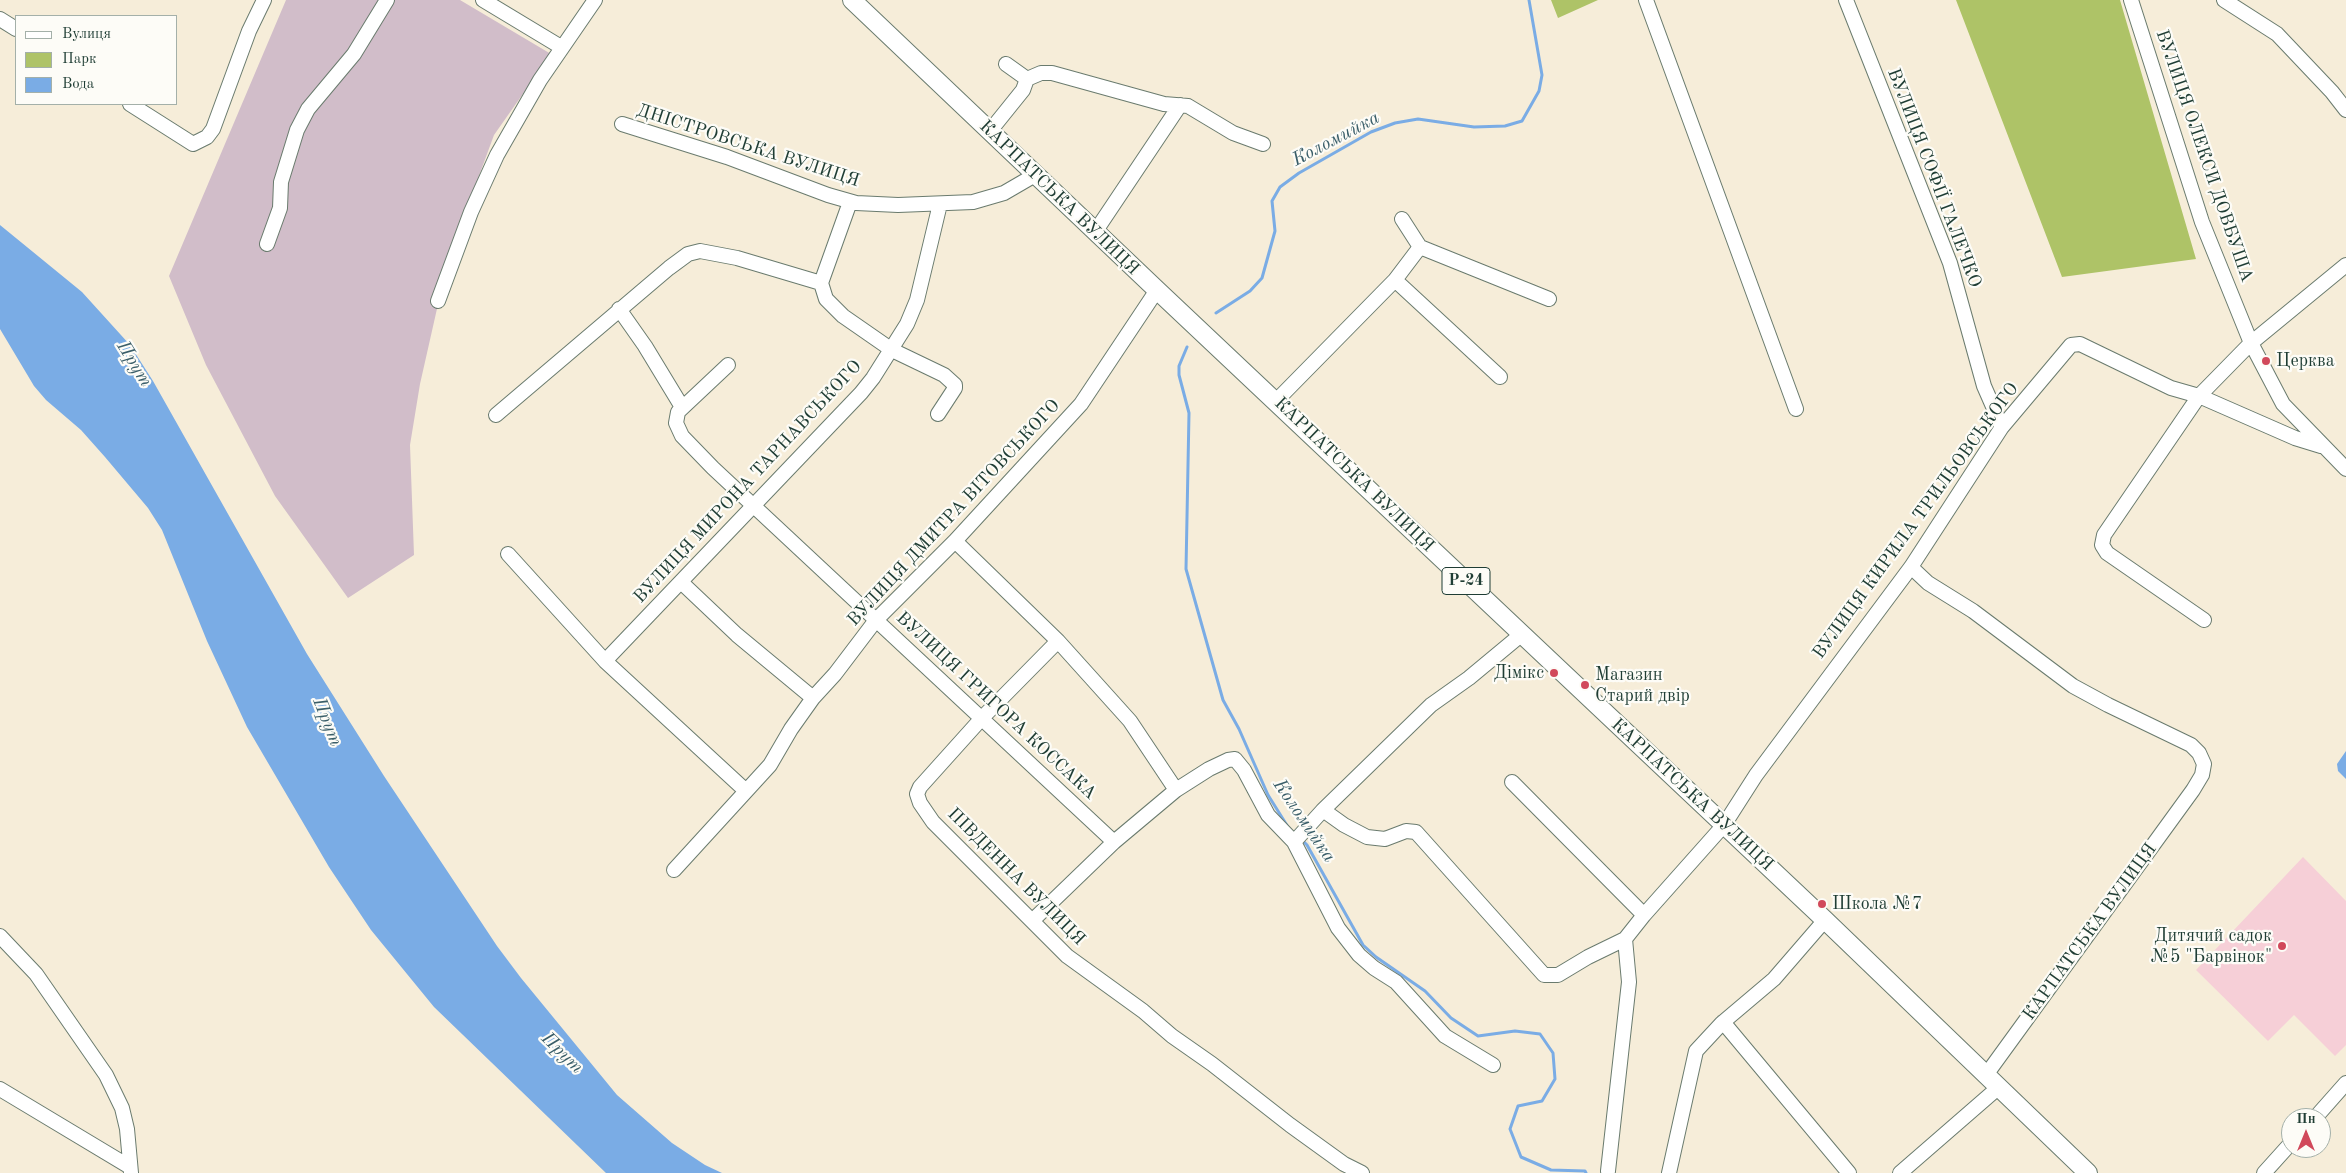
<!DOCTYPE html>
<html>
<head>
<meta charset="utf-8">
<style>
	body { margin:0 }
	#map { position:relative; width:2346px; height:1173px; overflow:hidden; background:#f6edd9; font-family:"Old Standard TT",serif }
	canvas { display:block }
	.legend { position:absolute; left:15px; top:15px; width:162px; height:90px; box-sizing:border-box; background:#fdfcf7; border:1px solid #a4b0a9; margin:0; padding:6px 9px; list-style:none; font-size:15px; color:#1f3d34 }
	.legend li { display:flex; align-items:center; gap:10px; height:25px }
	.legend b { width:25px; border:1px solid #a4b0a9 }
	.north { position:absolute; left:2281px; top:1108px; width:50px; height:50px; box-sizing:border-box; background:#fdfcf7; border:1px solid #a4b0a9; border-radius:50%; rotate:0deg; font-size:14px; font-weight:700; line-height:20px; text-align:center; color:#1f3d34 }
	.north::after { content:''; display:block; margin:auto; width:18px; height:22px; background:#d1495b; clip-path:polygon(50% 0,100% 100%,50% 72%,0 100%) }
</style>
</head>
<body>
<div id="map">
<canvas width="2346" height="1173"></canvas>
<ul class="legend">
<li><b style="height:6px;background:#fff"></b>Вулиця</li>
<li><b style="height:14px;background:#aec367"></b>Парк</li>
<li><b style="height:14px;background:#7aace5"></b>Вода</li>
</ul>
<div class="north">Пн</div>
</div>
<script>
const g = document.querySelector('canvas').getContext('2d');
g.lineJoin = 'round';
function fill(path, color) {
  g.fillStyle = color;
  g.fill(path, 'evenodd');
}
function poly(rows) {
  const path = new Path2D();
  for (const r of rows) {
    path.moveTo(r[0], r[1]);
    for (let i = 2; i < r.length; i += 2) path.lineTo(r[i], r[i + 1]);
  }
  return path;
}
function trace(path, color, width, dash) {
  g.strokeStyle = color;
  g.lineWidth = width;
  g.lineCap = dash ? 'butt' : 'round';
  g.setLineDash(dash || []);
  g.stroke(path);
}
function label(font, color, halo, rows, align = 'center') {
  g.font = font + ' "Old Standard TT",serif';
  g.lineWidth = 4.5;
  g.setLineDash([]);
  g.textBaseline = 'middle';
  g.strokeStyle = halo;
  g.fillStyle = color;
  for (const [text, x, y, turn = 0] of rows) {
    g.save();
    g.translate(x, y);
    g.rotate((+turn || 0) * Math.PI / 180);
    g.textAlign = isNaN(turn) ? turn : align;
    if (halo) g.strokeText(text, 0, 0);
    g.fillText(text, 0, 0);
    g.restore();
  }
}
const built = poly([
	[2303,857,2346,901,2346,1045,2335,1056,2294,1015,2268,1041,2196,970]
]);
const industrial = poly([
	[286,0,460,0,551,54,494,135,448,260,420,384,410,445,414,555,348,598,275,496,206,365,169,276]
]);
const green = poly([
	[1551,0,1598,0,1558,18],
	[1956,0,2120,0,2196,259,2062,277]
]);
const water = poly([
	[0,225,82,292,130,345,153,381,307,654,384,776,497,946,521,978,617,1095,672,1143,705,1165,722,1173,606,1173,434,1007,371,930,329,867,247,727,207,641,162,530,148,508,105,457,81,430,46,400,34,386,0,329],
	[2346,751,2346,779,2338,771,2337,764]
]);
const stream = poly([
	[1216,313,1250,291,1262,278,1275,231,1272,201,1280,187,1299,173,1371,132,1395,123,1418,119,1474,127,1505,126,1522,121,1539,91,1542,75,1529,0],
	[1187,347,1179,366,1179,375,1189,413,1186,569,1223,700,1239,729,1268,795,1288,827],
	[1302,840,1307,845,1363,945,1376,957,1425,991,1451,1018,1478,1036,1515,1031,1540,1034,1553,1053,1555,1079,1542,1101,1518,1106,1510,1129,1521,1157,1551,1170,1585,1171,1586,1173]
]);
const minor = poly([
	[483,0,561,47],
	[1646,0,1796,409],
	[1846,0,1950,263,1984,386,2002,427],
	[2131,0,2202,222,2251,343,2283,404,2346,469],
	[2224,0,2277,34,2332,92,2346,110],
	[0,19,16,29],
	[1006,64,1027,79,1041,73,1052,73,1164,104,1188,106,1233,133,1263,144],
	[130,104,193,144,207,137,213,129,249,31,264,0],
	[622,124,727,157,828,195,856,203,898,205,973,202,1004,193,1035,175],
	[990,131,1023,90,1027,79],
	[1402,219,1420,247,1549,299],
	[1095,232,1180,105],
	[267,244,280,208,281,182,297,130,308,109,354,54,387,0],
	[1395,280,1500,377],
	[821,283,850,202],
	[438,301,471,212,497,155,540,80,595,0],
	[619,309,645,346,682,407],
	[728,365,678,412,676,423,682,436,713,468,1114,842],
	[1276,401,1395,280,1420,247],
	[496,415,669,268,688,254,700,251,737,258,821,283,826,299,843,316,892,350,944,375,955,385,955,388,938,414],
	[955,541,1058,641,1130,721,1176,790],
	[508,554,605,661,746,791],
	[1911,567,1928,583,1973,611,2073,686,2108,705,2191,745,2199,753,2204,764,2202,775,2193,790,1986,1075],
	[681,582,737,635,813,698],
	[2204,620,2107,553,2102,545,2104,535,2199,396,2295,438,2321,446],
	[1058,641,982,718,920,787,917,794,920,803,933,822,1067,956,1143,1011,1172,1036,1212,1064,1290,1125,1344,1164,1362,1173],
	[605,661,861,393,873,378,907,324,917,300,940,204],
	[1512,782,1644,915],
	[1323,810,1344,825,1367,837,1385,839,1406,831,1416,832,1544,975,1558,975,1588,957,1625,939],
	[1294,842,1323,810,1431,705,1469,678,1522,634],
	[674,870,770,765,791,729,813,698,835,674,876,620,955,541,1081,404,1157,290],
	[1032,921,1114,842,1176,790,1209,769,1228,760,1235,759,1244,770,1268,815,1294,842,1338,928,1359,955,1374,968,1396,982,1445,1036,1493,1065],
	[0,936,36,974,106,1075,122,1108,127,1129,131,1173],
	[1625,939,1644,915,1724,825,1756,775,1911,567,2002,427,2071,345,2080,344,2171,388,2199,396,2251,343,2346,265],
	[1723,1022,1849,1173],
	[0,1089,130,1167],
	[2315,1118,2346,1083],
	[1608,1171,1629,982,1625,939],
	[1669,1173,1696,1051,1722,1023,1774,979,1825,920],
	[1900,1173,1999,1087],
	[2264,1173,2291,1143]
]);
const major = poly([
	[852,0,1157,290,1825,920,2088,1173]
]);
const markers = [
	[2266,361,5,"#d1495b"],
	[1554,673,5,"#d1495b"],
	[1585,685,5,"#d1495b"],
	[1822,904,5,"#d1495b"],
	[2282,946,5,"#d1495b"]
];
const shields = [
	[1466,581,48]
];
const shieldNames = [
	["Р-24",1466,581]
];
const streetNames = [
	["ДНІСТРОВСЬКА ВУЛИЦЯ",748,146,18],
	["ВУЛИЦЯ ОЛЕКСИ ДОВБУША",2204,156,71],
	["ВУЛИЦЯ СОФІЇ ГАЛЕЧКО",1934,178,69],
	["КАРПАТСЬКА ВУЛИЦЯ",1059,198,44],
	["КАРПАТСЬКА ВУЛИЦЯ",1354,475,44],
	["ВУЛИЦЯ МИРОНА ТАРНАВСЬКОГО",748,482,-47],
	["ВУЛИЦЯ ДМИТРА ВІТОВСЬКОГО",954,513,-47],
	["ВУЛИЦЯ КИРИЛА ТРИЛЬОВСЬКОГО",1916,521,-54],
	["ВУЛИЦЯ ГРИГОРА КОССАКА",996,706,43],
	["КАРПАТСЬКА ВУЛИЦЯ",1692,795,43],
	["ПІВДЕННА ВУЛИЦЯ",1016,877,45],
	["КАРПАТСЬКА ВУЛИЦЯ",2090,932,-54]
];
const poiNames = [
	["Церква",2276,361],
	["Дімікс",1544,673,"right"],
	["Магазин",1595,675],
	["Старий двір",1595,696],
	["Школа №7",1832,904],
	["Дитячий садок",2272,936,"right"],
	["№5 \"Барвінок\"",2272,957,"right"]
];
const waterNames = [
	["Коломийка",1336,139,-28],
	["Прут",134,364,58],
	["Прут",327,722,68],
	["Коломийка",1304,821,56],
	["Прут",562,1053,44]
];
fill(built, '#f6cfd7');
fill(industrial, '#d1bdc9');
fill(green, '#aec367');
fill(water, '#7aace5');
trace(stream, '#7aace5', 3);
trace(minor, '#6a7b6e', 16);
trace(major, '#6a7b6e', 20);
trace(minor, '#fff', 14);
trace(major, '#fff', 18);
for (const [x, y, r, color] of markers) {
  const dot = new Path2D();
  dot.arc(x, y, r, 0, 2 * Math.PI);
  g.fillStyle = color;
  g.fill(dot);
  trace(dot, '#fdfcf7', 2);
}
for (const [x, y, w] of shields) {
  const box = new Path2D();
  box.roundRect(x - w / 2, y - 13.5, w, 27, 4);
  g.fillStyle = '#fdfcf7';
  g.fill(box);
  trace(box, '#1f3d34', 1);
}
label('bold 16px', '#1f3d34', null, shieldNames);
label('18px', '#1f3d34', '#fdfcf7', streetNames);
label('18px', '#1f3d34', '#fdfcf7', poiNames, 'left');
label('italic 19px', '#3a5e69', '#fdfcf7', waterNames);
</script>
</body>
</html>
